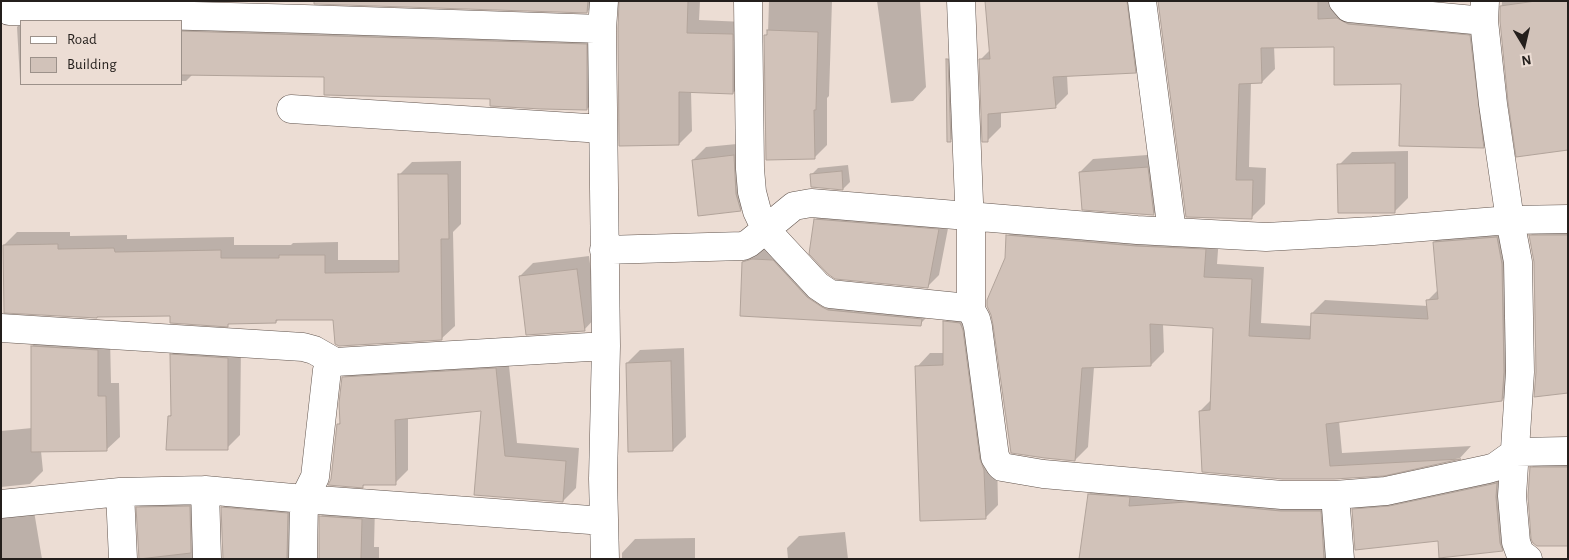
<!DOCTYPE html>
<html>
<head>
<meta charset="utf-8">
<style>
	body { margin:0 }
	#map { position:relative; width:1569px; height:560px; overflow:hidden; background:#ecddd4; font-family:"Alegreya Sans",sans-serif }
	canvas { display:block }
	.frame { position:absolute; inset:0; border:2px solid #241f1c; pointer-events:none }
	.legend { position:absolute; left:20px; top:20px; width:162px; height:65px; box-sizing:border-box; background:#ecddd4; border:1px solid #9c918a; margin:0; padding:6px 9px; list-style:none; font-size:15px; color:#241f1c }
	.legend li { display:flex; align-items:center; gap:10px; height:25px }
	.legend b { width:25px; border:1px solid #9c918a }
	.north { position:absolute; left:1499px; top:20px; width:50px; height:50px; -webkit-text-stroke:4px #ecddd4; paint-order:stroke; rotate:171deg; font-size:14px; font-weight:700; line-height:20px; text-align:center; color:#241f1c }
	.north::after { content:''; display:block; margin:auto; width:18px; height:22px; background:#241f1c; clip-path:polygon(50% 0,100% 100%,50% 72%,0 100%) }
</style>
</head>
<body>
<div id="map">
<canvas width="1569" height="560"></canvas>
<div class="frame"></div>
<ul class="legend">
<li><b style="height:6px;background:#fff"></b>Road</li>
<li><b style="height:14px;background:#d1c2b9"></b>Building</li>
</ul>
<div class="north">N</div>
</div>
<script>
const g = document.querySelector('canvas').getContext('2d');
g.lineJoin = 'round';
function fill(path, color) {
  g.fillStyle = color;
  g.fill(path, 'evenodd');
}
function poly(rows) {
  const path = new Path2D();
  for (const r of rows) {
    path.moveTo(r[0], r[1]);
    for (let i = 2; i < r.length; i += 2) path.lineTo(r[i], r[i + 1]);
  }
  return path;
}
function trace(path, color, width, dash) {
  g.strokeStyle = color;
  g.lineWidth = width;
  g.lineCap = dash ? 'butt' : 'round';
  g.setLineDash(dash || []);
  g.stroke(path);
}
const shadow = poly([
	[315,1,597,1,587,12],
	[621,1,700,1,699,20,745,22,746,80,733,93,691,91,692,131,679,144],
	[769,1,832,1,829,96,827,98,827,145,814,158,765,36,768,33],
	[877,1,920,1,926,87,913,101,891,103],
	[987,1,1141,1,1148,59,1135,72,1067,75,1068,94,1055,107,1001,111,1001,127,988,140,980,60,990,50],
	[1159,1,1347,1,1483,23,1496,134,1483,147,1402,83,1335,46,1274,46,1275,69,1262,82,1251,82,1249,167,1266,168,1265,204,1252,217],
	[1502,1,1568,1,1501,21],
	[181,21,599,31,600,96,587,109,325,76,193,74,186,81,181,81],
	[21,23,21,80,20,80,17,27],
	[960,47,964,128,950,141,947,60],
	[747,143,753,197,740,210,693,160,706,147],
	[1408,151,1408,198,1395,211,1339,165,1352,152],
	[1161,154,1167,201,1154,214,1080,172,1093,159],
	[461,161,461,224,453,232,455,326,441,339,335,319,279,319,276,322,230,322,228,325,171,315,99,315,97,317,4,245,17,232,70,232,70,236,127,235,127,239,234,237,234,245,291,245,293,243,338,242,338,260,400,260,399,175,412,162],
	[848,165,850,182,843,189,811,175,818,168],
	[827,207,950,218,939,275,927,287,815,220],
	[1021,222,1219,237,1217,264,1264,267,1261,323,1312,326,1312,313,1325,300,1428,306,1428,300,1438,290,1434,242,1447,229,1510,224,1515,387,1502,400,1339,421,1342,453,1471,446,1460,458,1384,474,1334,478,1200,411,1212,399,1215,327,1163,324,1164,352,1151,365,1094,367,1088,447,1075,460,1007,259,1008,235],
	[1568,222,1568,391,1537,372,1535,262,1530,236,1543,223],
	[766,246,820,284,933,311,920,324,741,315,743,262,757,249],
	[589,256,597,316,584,330,520,276,533,263],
	[958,309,973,310,997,456,998,505,985,518,917,367,930,353,944,353,945,322],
	[45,333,110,337,111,383,119,383,120,437,106,450,41,451,43,471,30,484,1,487,1,431,32,428,32,346],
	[184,342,241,345,240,435,227,448,169,416,172,414,171,355],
	[684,348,686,437,673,450,627,363,640,350],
	[508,356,517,443,579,448,576,488,563,501,475,494,482,410,408,417,408,470,395,483,366,484,363,486,332,479,338,425,341,421,343,378,356,365],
	[1568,454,1568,544,1531,468,1544,455],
	[1510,470,1515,537,1502,550,1439,539,1353,510,1366,497],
	[1102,481,1333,498,1345,559,1213,559,1089,494],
	[203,493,212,559,140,559,138,508,151,495],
	[235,495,301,500,293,559,224,559,222,508],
	[1,500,33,505,42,559,1,559],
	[334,503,375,506,374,547,379,547,379,559,320,559,321,516],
	[845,532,848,559,788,559,787,548,799,536],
	[695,538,695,559,622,559,622,553,635,539]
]);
const building = poly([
	[314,1,588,1,587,13,314,4,314,1],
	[619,1,688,1,687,33,733,34,733,94,679,92,679,145,619,146,618,29,619,1],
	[985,1,1127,1,1136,73,1053,77,1056,108,988,114,988,142,982,142,979,59,990,59,985,1],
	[1158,1,1318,1,1318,19,1337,18,1348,24,1470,35,1484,148,1399,146,1401,84,1334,85,1334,47,1261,48,1262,83,1239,84,1236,180,1253,180,1252,219,1186,217,1158,1],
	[1536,1,1568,1,1568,150,1516,157,1508,102,1500,21,1500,6,1536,1],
	[767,30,818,32,816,110,814,110,815,159,766,160,764,35,767,35,767,30],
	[181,31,587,44,587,110,541,109,490,106,490,99,324,95,324,77,181,75,181,31],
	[946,59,948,59,951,142,947,142,946,59],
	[734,155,736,194,741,211,698,216,692,160,734,155],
	[1395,163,1395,213,1338,213,1337,164,1395,163],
	[1148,167,1154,215,1082,210,1079,172,1148,167],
	[842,171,843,190,811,187,810,174,842,171],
	[398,174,448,174,449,239,441,239,442,340,339,346,335,344,333,320,276,320,276,323,228,324,228,327,170,323,170,316,97,317,97,318,4,313,3,245,58,244,58,249,114,248,115,252,221,250,221,258,279,258,279,255,325,255,325,273,399,272,398,174],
	[814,219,939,229,928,288,835,279,828,274,809,254,814,219],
	[1006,235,1136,246,1206,249,1204,277,1252,279,1249,336,1310,339,1311,313,1428,319,1426,300,1438,299,1433,242,1497,237,1502,264,1504,372,1502,401,1326,424,1330,466,1461,459,1384,476,1334,479,1283,479,1202,472,1199,411,1210,410,1213,328,1150,324,1151,366,1082,368,1075,461,1045,458,1011,453,993,325,991,315,987,306,987,300,1005,258,1006,235],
	[1529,235,1568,235,1568,393,1534,397,1536,372,1534,262,1529,235],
	[752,259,773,260,807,297,822,307,828,310,922,319,921,326,740,316,742,262,752,259],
	[577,269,585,331,526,335,519,276,577,269],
	[943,321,960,323,963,330,980,459,984,470,986,519,920,521,915,366,943,365,943,321],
	[31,346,98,350,98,396,106,396,107,451,31,452,31,346],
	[170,354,228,358,228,450,166,450,168,416,171,416,170,354],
	[671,361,673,451,628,452,626,363,671,361],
	[496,368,505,456,566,461,563,502,474,495,481,411,395,420,396,485,363,485,363,488,328,485,331,479,337,424,340,424,339,403,342,377,496,368],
	[1530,467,1568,467,1568,546,1537,546,1533,543,1531,539,1528,496,1530,467],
	[1497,483,1496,497,1500,543,1503,551,1439,558,1438,541,1355,550,1352,509,1389,506,1497,483],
	[1088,494,1130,497,1129,506,1186,502,1281,511,1321,511,1324,559,1079,559,1088,494],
	[190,506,191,553,139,559,136,507,190,506],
	[221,507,288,513,287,559,223,559,221,507],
	[319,516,362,519,361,559,319,559,319,516]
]);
const minor = poly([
	[604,1,602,29,606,346,603,479,605,559],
	[748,1,750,169,752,192,757,211,766,230,818,286,830,294,968,308,971,310,976,319,978,327,995,457,1000,465,1002,467,1043,474,1282,495,1335,495,1386,491,1488,469,1495,467,1516,452,1568,451],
	[961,1,969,202,971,217,971,310],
	[1142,1,1172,232],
	[1343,1,1349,8,1484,21],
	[1485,1,1484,21,1493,104,1510,220,1518,262,1520,372,1512,496,1516,542,1520,553,1528,559],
	[9,11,304,19,602,29],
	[291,109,603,129],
	[604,250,743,246,749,243,794,206,811,203,1137,230,1266,237,1373,231,1510,220,1568,219],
	[1,328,303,347,314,350,335,362],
	[1335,495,1340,559],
	[1,504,120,492],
	[123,559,120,492,205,490],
	[207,559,205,490,304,499,604,521],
	[303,559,304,499,315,477,327,370,331,364,335,362,606,346]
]);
fill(shadow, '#0003');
fill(building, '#d1c2b9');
trace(building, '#b1a39a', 1);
trace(minor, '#62554e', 29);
trace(minor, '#fff', 28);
</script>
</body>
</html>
